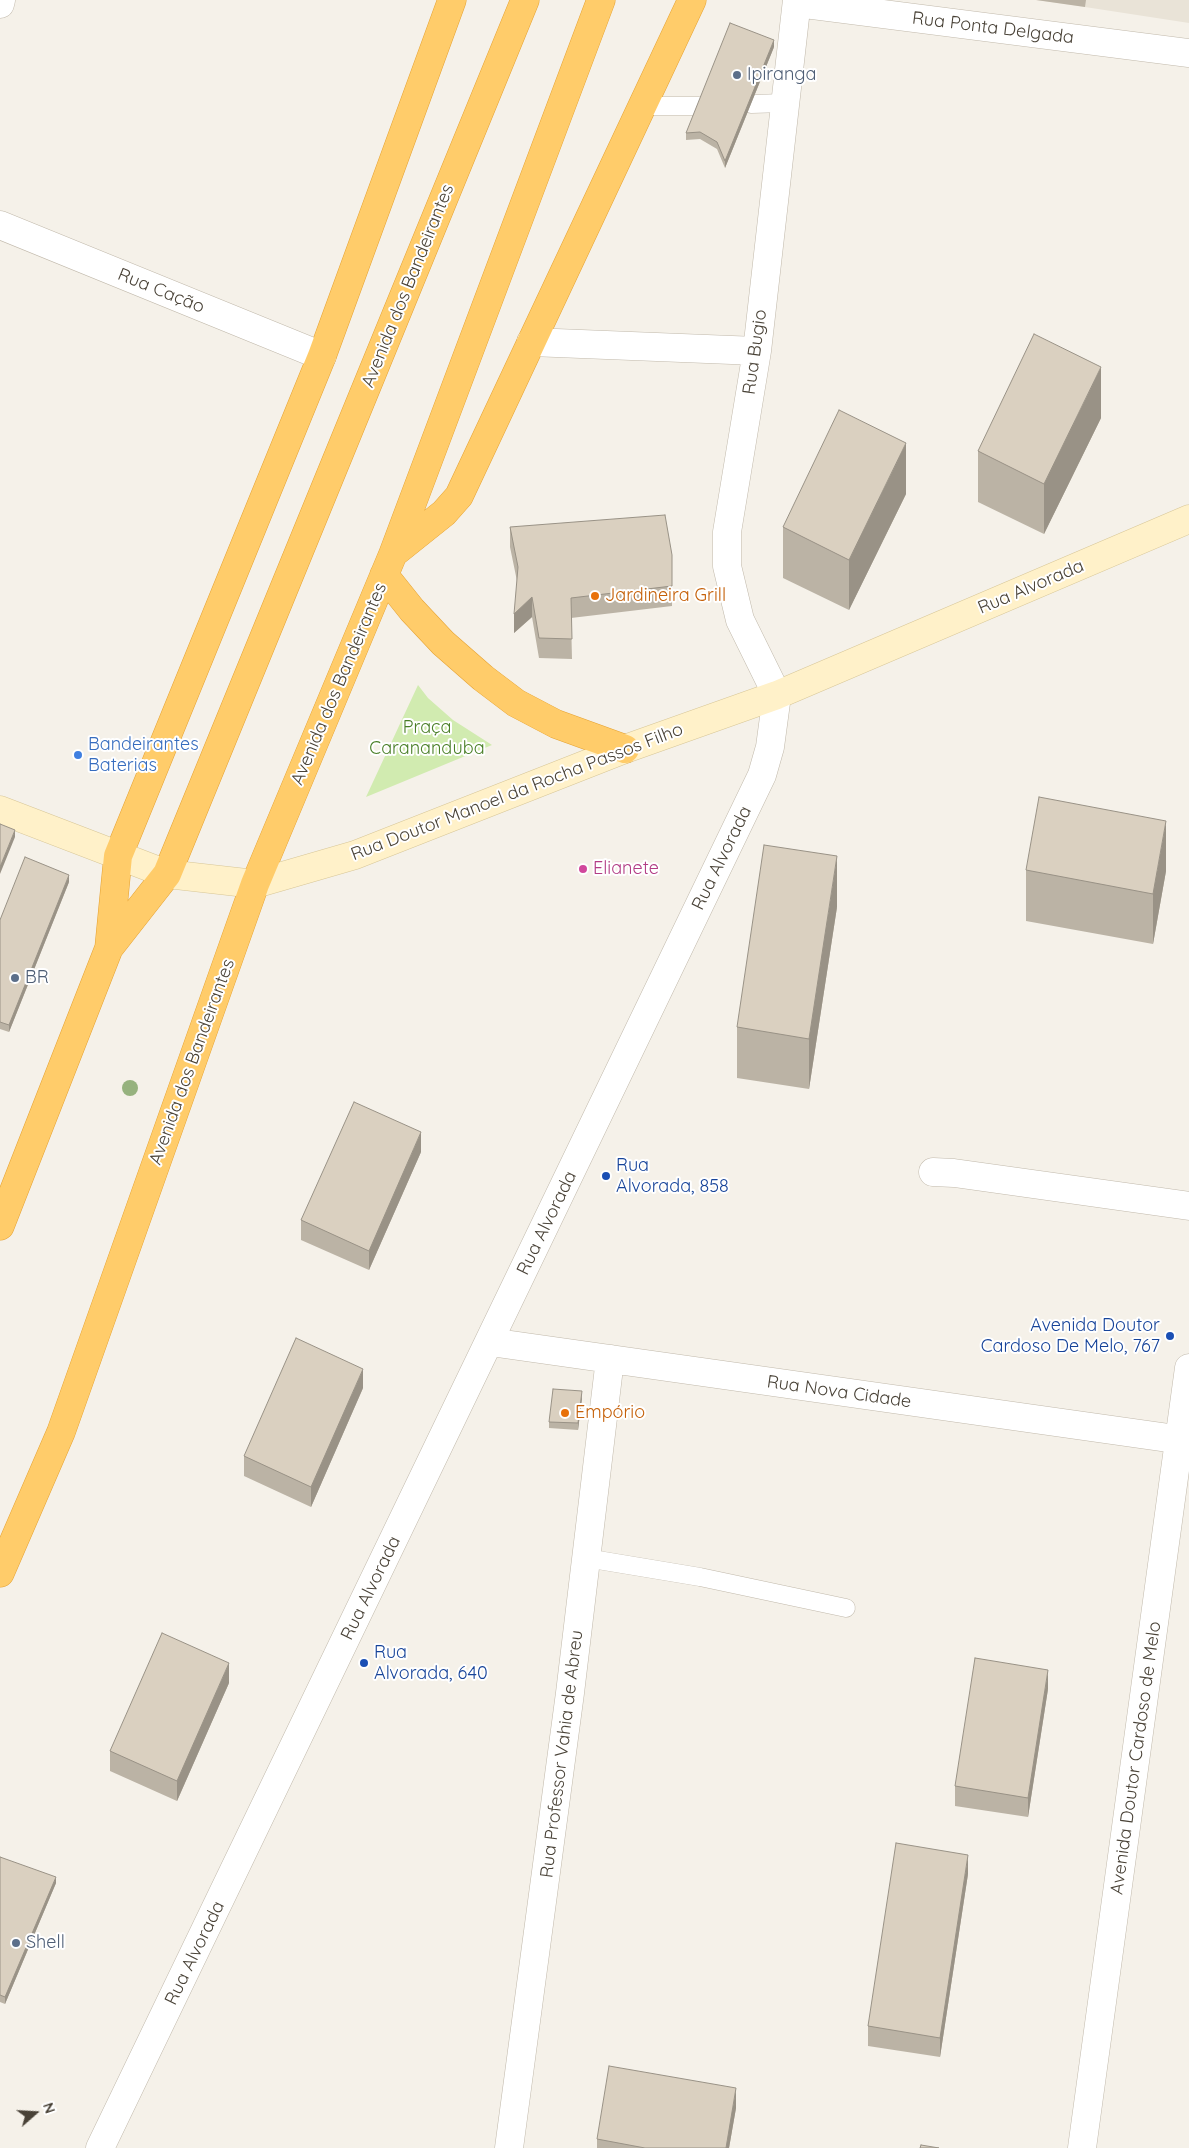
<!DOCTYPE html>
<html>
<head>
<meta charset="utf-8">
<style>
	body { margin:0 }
	#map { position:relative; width:1189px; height:2148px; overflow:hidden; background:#f5f1e9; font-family:Quicksand,sans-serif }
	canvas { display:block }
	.north { position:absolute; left:10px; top:2088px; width:50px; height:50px; -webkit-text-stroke:4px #fff; paint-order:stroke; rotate:71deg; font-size:14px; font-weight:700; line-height:20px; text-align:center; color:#494237 }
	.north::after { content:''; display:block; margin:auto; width:18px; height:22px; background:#494237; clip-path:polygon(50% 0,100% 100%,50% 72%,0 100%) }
</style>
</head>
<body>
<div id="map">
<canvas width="1189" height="2148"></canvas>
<div class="north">N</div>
</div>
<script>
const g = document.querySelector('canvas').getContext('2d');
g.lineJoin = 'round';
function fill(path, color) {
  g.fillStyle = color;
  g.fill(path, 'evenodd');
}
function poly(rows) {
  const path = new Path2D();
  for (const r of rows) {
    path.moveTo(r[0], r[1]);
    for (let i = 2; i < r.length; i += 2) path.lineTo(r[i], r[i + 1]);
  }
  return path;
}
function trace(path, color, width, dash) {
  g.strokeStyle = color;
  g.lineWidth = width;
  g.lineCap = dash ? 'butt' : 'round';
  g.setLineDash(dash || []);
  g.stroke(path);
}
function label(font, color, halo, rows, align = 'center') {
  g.font = font + ' Quicksand,sans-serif';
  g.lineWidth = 4;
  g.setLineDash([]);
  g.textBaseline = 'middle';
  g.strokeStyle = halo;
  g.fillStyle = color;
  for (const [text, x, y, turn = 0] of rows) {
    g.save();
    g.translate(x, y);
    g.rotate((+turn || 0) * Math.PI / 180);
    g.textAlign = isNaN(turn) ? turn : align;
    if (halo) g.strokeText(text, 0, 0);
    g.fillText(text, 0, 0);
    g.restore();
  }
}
const residential = poly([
	[1036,0,1189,0,1189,23,1085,7]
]);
const green = poly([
	[418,685,428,698,453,720,492,745,366,797]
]);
const lane = poly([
	[751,104,785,103],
	[643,106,699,106],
	[586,1558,700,1577,846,1608]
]);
const street = poly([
	[797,3,1189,53],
	[0,4,1,0],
	[0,225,322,356],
	[531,342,757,351],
	[933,1172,954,1173,1189,1206],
	[490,1342,1189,1441],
	[100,2148,762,775,770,747,777,695,740,620,727,566,727,532,757,351,797,0],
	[509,2148,570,1693,610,1359],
	[1082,2148,1189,1368]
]);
const secondary = poly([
	[0,810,167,874,255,884,355,855,625,749,777,695,1189,519]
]);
const highway = poly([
	[394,553,444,513,459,496,692,0],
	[384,575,412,610,443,643,483,678,516,703,556,724,625,749],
	[109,948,167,874,525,0],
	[0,1226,109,948,118,856,322,356,452,0],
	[0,1573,61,1432,255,884,393,554,601,0]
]);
const trees = [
	[130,1088]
];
const wall = poly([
	[1036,0,1086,0,1085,7],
	[774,47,725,168,717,149,700,139,686,140,686,133],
	[1101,418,1044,534,978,502,978,451],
	[906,494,849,610,783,578,783,527],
	[510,527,672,586,672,606,571,618,572,659,539,658,532,617,514,633,517,581,510,547],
	[1026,870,1166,871,1153,944,1026,921],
	[69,882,9,1032,0,1029,0,920],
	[837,907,809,1089,737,1078,737,1027],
	[421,1152,369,1270,301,1240,301,1220],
	[363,1388,311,1507,244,1476,244,1456],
	[582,1398,578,1430,549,1428,549,1422],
	[229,1683,177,1801,110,1771,110,1751],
	[1048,1689,1028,1817,955,1806,955,1786],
	[0,1857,56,1883,5,2004,0,2002],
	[968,1874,940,2057,868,2046,868,2026],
	[736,2108,729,2148,597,2148,597,2139]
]);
const shadedWall = poly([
	[774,40,774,47,725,168,725,161],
	[1101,367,1101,418,1044,534,1044,484],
	[906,443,906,494,849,610,849,560],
	[532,597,532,617,514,633,514,614],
	[1166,821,1166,871,1153,944,1153,894],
	[15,830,15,837,0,874,0,867],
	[837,856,837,907,809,1089,809,1039],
	[69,875,69,882,9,1032,9,1025],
	[421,1132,421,1152,369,1270,369,1251],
	[363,1369,363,1388,311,1507,311,1487],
	[582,1391,582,1398,578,1430,578,1423],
	[229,1663,229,1683,177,1801,177,1781],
	[1048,1670,1048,1689,1028,1817,1028,1798],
	[968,1855,968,1874,940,2057,940,2038],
	[56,1877,56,1883,5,2004,5,1997],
	[736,2088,736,2108,729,2148,726,2148]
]);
const building = poly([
	[730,23,774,40,725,161,717,142,700,132,686,133,730,23],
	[1034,334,1101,367,1044,484,978,451,1034,334],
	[839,410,906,443,849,560,783,527,839,410],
	[665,515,672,555,672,586,571,598,572,639,539,638,532,597,514,614,518,567,510,527,665,515],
	[1039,797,1166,821,1153,894,1026,870,1039,797],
	[0,824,15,830,0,867,0,824],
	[764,845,837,856,809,1039,737,1027,764,845],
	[25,857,69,875,9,1025,0,1022,0,920,25,857],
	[354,1102,421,1132,369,1251,301,1220,354,1102],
	[296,1338,363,1369,311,1487,244,1456,296,1338],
	[553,1389,582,1391,578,1423,549,1422,553,1389],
	[162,1633,229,1663,177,1781,110,1751,162,1633],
	[975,1658,1048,1670,1028,1798,955,1786,975,1658],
	[896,1843,968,1855,940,2038,868,2026,896,1843],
	[0,1857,56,1877,5,1997,0,1995,0,1857],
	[609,2066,736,2088,726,2148,645,2148,597,2139,609,2066],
	[921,2145,939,2148,920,2148,921,2145]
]);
const markers = [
	[737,75,5,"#5c6f8a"],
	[595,596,5,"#e8710a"],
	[78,755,5,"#3f7fe0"],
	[583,869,5,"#d1479c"],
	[15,978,5,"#5c6f8a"],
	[606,1176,5,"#1a4fb4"],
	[1170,1336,5,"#1a4fb4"],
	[565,1413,5,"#e8710a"],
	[364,1663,5,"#1a4fb4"],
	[16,1943,5,"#5c6f8a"]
];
const streetNames = [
	["Rua Ponta Delgada",993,28,7],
	["Avenida dos Bandeirantes",408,286,-68],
	["Rua Cação",161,291,22],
	["Rua Bugio",755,352,-82],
	["Rua Alvorada",1031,587,-23],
	["Avenida dos Bandeirantes",339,684,-67],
	["Rua Doutor Manoel da Rocha Passos Filho",517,792,-21],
	["Rua Alvorada",722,858,-64],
	["Avenida dos Bandeirantes",192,1062,-70],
	["Rua Alvorada",547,1223,-64],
	["Rua Nova Cidade",839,1392,8],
	["Rua Alvorada",371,1588,-64],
	["Rua Professor Vahia de Abreu",562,1754,-83],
	["Avenida Doutor Cardoso de Melo",1136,1758,-82],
	["Rua Alvorada",195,1953,-64]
];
const serviceNames = [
	["Ipiranga",747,75],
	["BR",25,978],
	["Shell",26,1943]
];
const foodNames = [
	["Jardineira Grill",605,596],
	["Empório",575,1413]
];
const parkNames = [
	["Praça",427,728],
	["Carananduba",427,749]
];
const shopNames = [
	["Bandeirantes",88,745],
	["Baterias",88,766]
];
const hotelNames = [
	["Elianete",593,869]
];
const transitNames = [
	["Rua",616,1166],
	["Alvorada, 858",616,1187],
	["Avenida Doutor",1160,1326,"right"],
	["Cardoso De Melo, 767",1160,1347,"right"],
	["Rua",374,1653],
	["Alvorada, 640",374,1674]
];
fill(residential, '#e9e3d7');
fill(green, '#d1ebb0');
trace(lane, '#c1b9ab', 19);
trace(street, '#c1b9ab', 29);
trace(secondary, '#d7c697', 29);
trace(highway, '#e5a233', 29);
trace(lane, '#fff', 18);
trace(street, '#fff', 28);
trace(secondary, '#fff1c9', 28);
trace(highway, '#ffcc6a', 28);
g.fillStyle = '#96b27e';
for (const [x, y] of trees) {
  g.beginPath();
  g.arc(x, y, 8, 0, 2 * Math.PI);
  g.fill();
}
fill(wall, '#bbb3a5');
fill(shadedWall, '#999286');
fill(building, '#dad0c0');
trace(building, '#999286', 1);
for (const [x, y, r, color] of markers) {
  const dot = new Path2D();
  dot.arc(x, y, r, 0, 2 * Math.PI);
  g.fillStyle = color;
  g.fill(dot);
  trace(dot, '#fff', 2);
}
label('18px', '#494237', '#fff', streetNames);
label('18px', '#4e5e75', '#fff', serviceNames, 'left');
label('18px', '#c56008', '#fff', foodNames, 'left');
label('18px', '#487e26', '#fff', parkNames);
label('18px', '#366cbe', '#fff', shopNames, 'left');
label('18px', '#b23c85', '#fff', hotelNames, 'left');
label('18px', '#164399', '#fff', transitNames, 'left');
</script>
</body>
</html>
